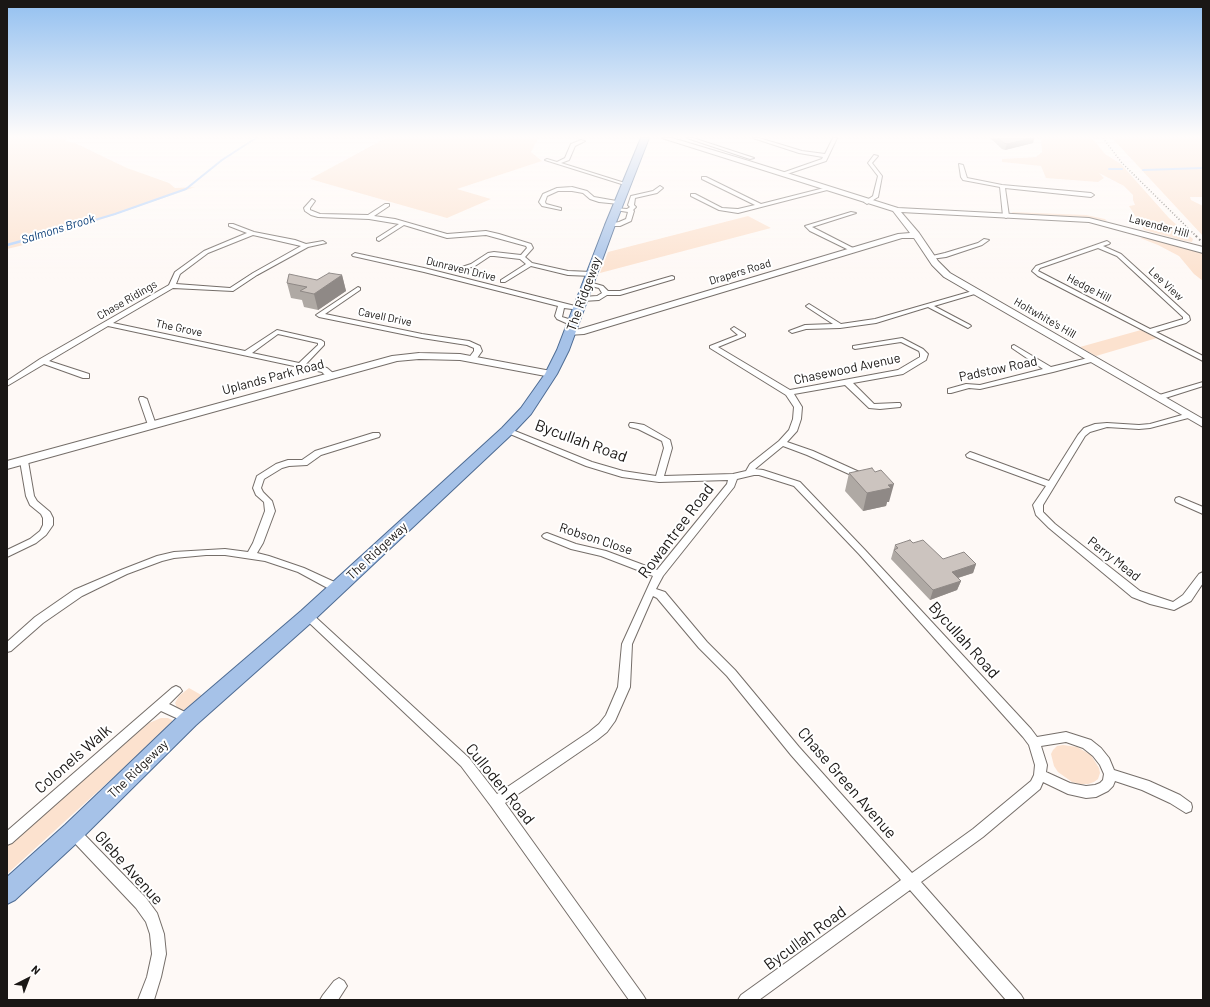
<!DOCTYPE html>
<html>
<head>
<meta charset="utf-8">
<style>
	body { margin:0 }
	#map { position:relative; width:1210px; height:1007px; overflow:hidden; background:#fef9f6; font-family:Barlow,sans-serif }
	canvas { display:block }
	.frame { position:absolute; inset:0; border:8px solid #1a1715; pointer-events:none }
	.north { position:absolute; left:8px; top:959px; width:40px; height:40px; -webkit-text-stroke:3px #fff; paint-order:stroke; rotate:42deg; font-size:11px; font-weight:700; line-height:16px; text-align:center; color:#1a1715 }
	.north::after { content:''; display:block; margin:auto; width:14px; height:18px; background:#1a1715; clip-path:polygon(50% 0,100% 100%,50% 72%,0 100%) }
</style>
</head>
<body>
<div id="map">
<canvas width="1210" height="1007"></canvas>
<div class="frame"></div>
<div class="north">N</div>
</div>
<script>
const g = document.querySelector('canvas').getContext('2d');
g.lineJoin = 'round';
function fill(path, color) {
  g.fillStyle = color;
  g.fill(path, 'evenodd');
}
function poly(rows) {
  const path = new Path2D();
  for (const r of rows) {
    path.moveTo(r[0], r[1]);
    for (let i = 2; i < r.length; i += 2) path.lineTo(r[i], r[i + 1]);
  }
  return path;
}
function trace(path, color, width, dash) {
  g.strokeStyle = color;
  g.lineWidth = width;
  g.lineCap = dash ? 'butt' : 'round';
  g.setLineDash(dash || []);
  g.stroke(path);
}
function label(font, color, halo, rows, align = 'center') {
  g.font = font + ' Barlow,sans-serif';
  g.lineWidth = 4;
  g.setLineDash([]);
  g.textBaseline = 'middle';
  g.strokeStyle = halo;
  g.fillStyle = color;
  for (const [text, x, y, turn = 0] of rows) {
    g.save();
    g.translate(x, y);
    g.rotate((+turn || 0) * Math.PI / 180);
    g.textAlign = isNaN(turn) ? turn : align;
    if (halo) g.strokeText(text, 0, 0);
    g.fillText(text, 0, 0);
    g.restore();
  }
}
const green = poly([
	[7,138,68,138,65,141,75,143,127,168,169,183,175,188,195,187,36,242,7,249],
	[386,138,538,138,531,152,542,161,457,189,491,199,447,218,310,179],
	[1041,138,1092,138,1105,154,1121,164,1169,218,1193,239,1192,242,1185,241,1144,230,1129,206,1135,205,1133,200,1133,195,1124,186,1099,173,1104,178,1098,182,1006,175,1046,178,1041,166,1002,162,1002,159,1036,157,1042,152],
	[1112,138,1203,138,1203,197,1190,197,1191,200,1203,206,1203,236],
	[1012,212,1086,215,1105,219,1107,221,1085,217,1013,214],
	[748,216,771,228,600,273,608,252],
	[1149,237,1203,252,1203,281,1194,274,1179,256,1158,245,1140,238],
	[1141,330,1157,338,1096,356,1080,347],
	[189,688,203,696,187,711,182,711,178,710,175,703,179,696],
	[161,718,168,718,172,720,173,723,7,874,7,846,149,723],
	[1063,745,1077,747,1091,755,1099,768,1100,773,1098,779,1094,782,1088,784,1080,784,1072,782,1058,772,1054,766,1051,754,1053,750,1057,746]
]);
const streamFar1 = poly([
	[1109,169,1122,169],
	[1143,170,1203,168],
	[37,237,115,214,186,189,222,160,256,138]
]);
const stream = poly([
	[7,245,40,236]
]);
const street = poly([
	[687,138,693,138,754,158,750,159,687,138],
	[753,138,759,138,802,151,825,154,833,138,837,138,826,161,784,175,782,174,782,173,822,159,823,157,799,153,753,138],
	[581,140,585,141,575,146,569,160,561,163,628,184,628,186,545,160,547,159,557,162,565,158,571,144,581,140],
	[874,155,878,156,872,163,882,176,878,197,867,204,864,202,873,196,878,176,868,163,874,155],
	[959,164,963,165,967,178,1002,185,1091,193,1094,195,1091,197,1005,188,1009,216,1006,218,1003,216,1000,187,963,180,961,177,959,164],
	[702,177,706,177,761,204,828,187,831,189,738,213,719,210,691,196,691,194,695,194,722,208,738,209,755,205,702,179,702,177],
	[660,186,663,188,657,193,635,198,634,205,636,207,633,210,634,211,631,221,620,226,608,226,608,224,619,222,626,219,628,212,615,210,615,208,627,209,630,207,628,205,631,196,653,191,660,186],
	[572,187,587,191,594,197,622,202,619,204,599,202,590,199,583,193,572,191,558,191,547,196,545,202,546,204,561,208,561,210,542,206,539,202,543,194,557,188,572,187],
	[312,199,315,201,310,208,310,210,320,214,368,215,385,204,389,204,389,206,374,216,395,219,447,234,486,231,499,234,531,244,533,248,525,257,532,263,568,271,592,272,595,274,592,276,568,275,531,266,505,282,501,282,501,280,526,264,520,259,494,256,490,256,475,266,462,270,459,268,471,264,488,253,494,252,521,255,527,248,526,246,486,235,447,238,404,225,379,241,377,240,377,238,399,224,369,219,318,217,311,215,305,211,304,208,312,199],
	[851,212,856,213,812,227,855,249,855,251,851,251,810,231,805,226,851,212],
	[229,224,233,224,254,232,295,240,306,244,323,241,326,243,308,247,257,275,233,291,173,288,113,323,245,351,277,330,321,340,324,342,324,345,306,364,327,368,333,373,333,377,327,377,322,372,108,326,49,361,89,374,89,378,83,378,44,364,7,386,7,381,40,359,169,285,175,272,204,251,247,233,229,226,229,224],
	[253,235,301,246,253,273,230,288,176,284,180,274,208,253,253,235],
	[278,334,318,343,318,345,299,363,252,353,278,334],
	[984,239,989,240,982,245,946,257,931,259,928,257,945,253,978,243,984,239],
	[1107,241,1110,243,1109,244,1103,246,1121,254,1189,316,1190,320,1186,323,1156,332,1203,356,1203,361,1038,276,1032,271,1036,266,1107,241],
	[1098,248,1117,256,1183,317,1183,319,1150,329,1038,271,1040,268,1098,248],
	[355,253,424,268,583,308,580,310,564,308,562,317,578,322,575,324,566,323,557,319,555,316,558,306,424,272,353,256,352,255,355,253],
	[672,276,674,277,674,279,620,295,607,295,599,300,583,301,580,299,583,297,597,296,602,293,599,288,587,285,587,283,589,282,603,286,608,291,620,291,672,276],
	[358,287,360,288,360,290,325,314,422,334,469,341,480,346,482,351,475,361,472,361,468,359,474,351,474,348,467,345,422,338,319,317,316,315,358,287],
	[976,290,978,291,978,293,934,306,970,325,971,326,968,328,928,307,876,323,840,328,806,329,792,333,789,331,805,325,833,324,807,307,806,306,809,304,841,324,875,319,976,290],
	[734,327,745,334,745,336,718,347,790,390,898,370,920,357,920,354,919,351,901,342,855,349,853,348,853,346,902,338,923,349,928,354,926,360,903,374,853,383,874,404,897,403,900,403,901,405,900,407,880,409,869,408,845,385,794,394,802,407,801,419,797,431,787,442,813,451,866,475,867,477,866,479,860,479,807,455,783,446,755,469,763,470,800,482,865,550,1031,729,1037,737,1066,732,1091,740,1101,748,1109,758,1114,770,1149,781,1180,795,1191,803,1192,807,1191,811,1186,813,1170,803,1142,790,1115,781,1113,786,1108,791,1096,797,1086,798,1068,794,1043,782,1040,789,983,837,921,882,1021,995,1024,1000,1006,1000,910,890,759,1000,738,1000,741,995,901,880,791,755,727,676,699,648,657,598,653,596,632,644,630,687,615,721,607,732,597,740,505,803,643,995,646,1000,629,1000,491,806,461,766,302,616,303,613,307,612,311,613,469,758,497,794,589,732,599,724,606,715,618,687,622,644,653,576,601,556,571,549,544,538,542,536,544,534,547,533,576,544,606,551,657,570,727,484,728,480,659,482,622,477,586,466,503,431,504,429,510,429,592,462,623,471,656,476,664,448,662,441,638,429,630,427,629,425,630,423,633,423,644,425,670,440,672,448,664,476,733,474,746,471,750,464,779,441,789,430,793,419,794,407,786,395,710,348,710,346,738,335,731,329,734,327],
	[754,475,759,475,794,486,859,554,1023,737,1029,745,1035,765,1034,775,1031,781,973,829,912,873,799,747,735,670,707,642,665,592,656,589,663,576,734,487,737,479,754,475],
	[1066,742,1083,748,1093,756,1100,765,1104,774,1103,780,1100,783,1095,785,1086,786,1070,783,1046,772,1047,765,1041,746,1066,742],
	[1014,345,1051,367,1092,357,1096,359,1095,361,1053,372,980,389,969,388,951,393,948,393,948,389,966,384,980,385,1043,369,1012,348,1012,346,1014,345],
	[1203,382,1203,386,1159,400,1155,398,1156,396,1203,382],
	[140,397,143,397,147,399,156,425,155,427,149,427,148,425,139,399,140,397],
	[1189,413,1192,413,1193,415,1192,417,1150,428,1139,429,1107,427,1090,432,1085,436,1043,505,1043,512,1055,524,1140,591,1173,602,1183,595,1199,574,1203,572,1203,583,1191,601,1174,610,1150,604,1132,597,1049,528,1036,515,1033,505,1046,486,967,457,966,455,970,452,973,453,1049,481,1078,435,1084,428,1095,424,1107,423,1139,425,1150,424,1189,413],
	[373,433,379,433,380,435,379,437,321,455,307,465,289,466,282,468,264,479,261,488,263,492,272,501,275,511,263,543,257,553,269,556,304,568,341,585,342,588,341,591,333,591,298,572,265,561,225,555,206,555,174,558,162,561,127,574,82,596,43,623,11,651,7,652,7,642,35,617,74,590,121,570,157,556,174,552,225,549,248,552,253,543,265,511,264,502,256,495,253,488,257,476,276,464,288,460,302,460,315,451,373,433],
	[24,458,28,461,34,496,37,501,50,512,53,518,53,525,46,535,36,543,7,557,7,550,30,539,40,531,43,525,43,518,41,514,30,505,26,496,20,461,24,458],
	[1179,497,1203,507,1203,514,1176,502,1175,500,1176,498,1179,497],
	[176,686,180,688,182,691,169,704,193,716,195,719,193,722,189,724,185,722,161,711,12,843,7,845,7,831,172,688,176,686],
	[73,826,78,828,146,898,157,913,164,934,166,954,161,977,154,1000,138,1000,147,977,152,954,150,934,146,922,136,908,68,836,66,832,68,828,73,826],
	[339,978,344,981,347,986,338,1000,320,1000,323,995,334,981,339,978]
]);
const secondary = poly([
	[662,138,672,138,749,161,898,208,1089,218,1203,247,1203,253,1089,222,901,212,919,233,938,261,950,273,1203,419,1203,427,944,277,932,265,914,238,902,238,584,334,568,335,566,333,568,331,580,329,898,234,910,233,893,211,662,138],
	[419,353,460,354,551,371,556,374,551,377,460,360,419,359,397,361,7,469,7,461,392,356,419,353]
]);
const primary = poly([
	[641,138,649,138,615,225,569,350,557,374,531,414,512,434,313,621,196,725,81,839,15,900,7,904,7,877,65,825,182,713,301,611,502,428,521,408,545,374,557,350,605,225,641,138]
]);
const railFar1 = poly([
	[1103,138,1122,163,1197,237]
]);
const rail = poly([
	[1196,236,1203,243]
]);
const wall = poly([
	[990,138,1034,138,1033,143,1005,150,1002,149],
	[342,275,346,291,318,310,304,307,302,300,291,298,287,283,317,280],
	[849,473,889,502,887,502,886,506,863,511,845,491],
	[913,543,943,559,976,564,973,573,958,578,961,581,957,590,930,600,891,559,895,545]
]);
const shadedWall = poly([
	[1031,138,1034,138,1033,143,1005,150,1007,144],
	[342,275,346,291,318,310,314,294],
	[894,484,889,502,887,502,886,506,863,511,867,493,888,485],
	[976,564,973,573,948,581,952,572],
	[961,581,957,590,930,600,933,590]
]);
const building = poly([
	[998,138,1031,138,1007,144,1004,143,998,138],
	[329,273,342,275,314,294,300,291,307,287,287,283,289,274,317,280,329,273],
	[872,468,875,472,881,470,894,484,888,485,891,488,867,493,849,473,872,468],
	[910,540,913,543,923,540,943,559,964,552,976,564,952,572,961,581,933,590,894,550,898,548,895,545,910,540]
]);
const farStreetnames = [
	["Lavender Hill",1159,226,15],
	["Dunraven Drive",461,269,14],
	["Drapers Road",740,272,-17],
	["Lee View",1166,284,43],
	["Hedge Hill",1089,288,27],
	["Chase Ridings",127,300,-30],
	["Cavell Drive",385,317,12],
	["Holtwhite's Hill",1045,318,30],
	["The Grove",179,328,12]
];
const farWaternames = [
	["Salmons Brook",58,229,-17]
];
const streetNames = [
	["The Ridgeway",584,294,-70],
	["Chasewood Avenue",847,369,-12],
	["Padstow Road",998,369,-12],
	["Uplands Park Road",273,377,-15],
	["Robson Close",596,539,18],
	["The Ridgeway",377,551,-43],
	["Perry Mead",1114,559,38],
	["The Ridgeway",138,769,-44]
];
const nearStreetnames = [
	["Bycullah Road",581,441,20],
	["Rowantree Road",676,531,-53],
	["Bycullah Road",964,640,48],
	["Colonels Walk",73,759,-41],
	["Chase Green Avenue",847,783,49],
	["Culloden Road",500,784,51],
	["Glebe Avenue",129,868,48],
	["Bycullah Road",805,938,-36]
];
fill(green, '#fce2cf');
trace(streamFar1, '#b3d2fc', 2);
trace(stream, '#b3d2fc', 2.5);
trace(street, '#756e69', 2);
trace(secondary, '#756e69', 2);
trace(primary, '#4e6c94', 2);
fill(street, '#fff');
fill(secondary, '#fff');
fill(primary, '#a6c2e8');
trace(railFar1, '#686562', 1.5, [1, 2]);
trace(rail, '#686562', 2, [1.5, 3]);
fill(wall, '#afa9a4');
fill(shadedWall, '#8f8986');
fill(building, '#ccc4bf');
trace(building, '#8f8986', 1);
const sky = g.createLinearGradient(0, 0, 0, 279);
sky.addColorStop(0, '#93c0f0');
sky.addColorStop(0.49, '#fffcfb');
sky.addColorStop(1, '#fffcfb00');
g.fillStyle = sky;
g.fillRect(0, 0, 1210, 279);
label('11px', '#1a1715', '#fff', farStreetnames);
label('italic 12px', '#063a75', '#fff', farWaternames);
label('13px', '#1a1715', '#fff', streetNames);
label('16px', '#1a1715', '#fff', nearStreetnames);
</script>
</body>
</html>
